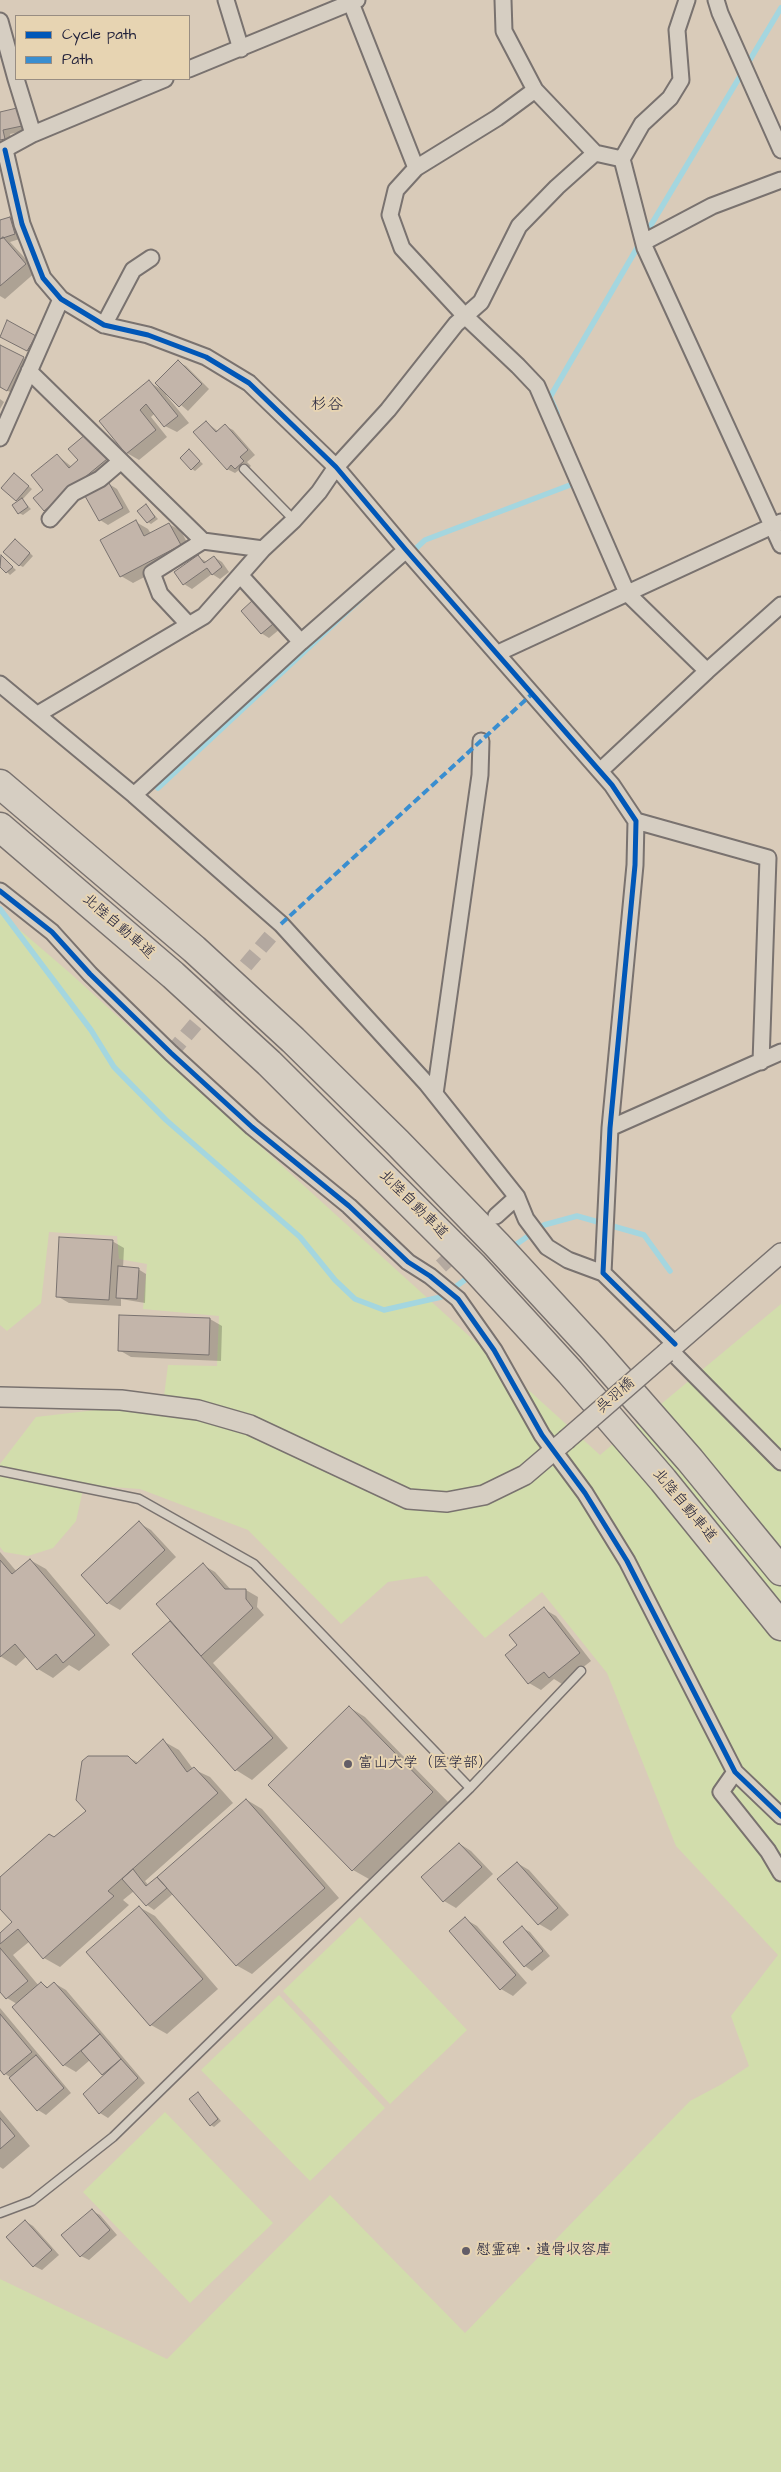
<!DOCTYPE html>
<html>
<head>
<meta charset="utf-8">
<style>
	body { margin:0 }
	#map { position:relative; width:781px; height:2472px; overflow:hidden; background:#d9cbb9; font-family:"Architects Daughter",sans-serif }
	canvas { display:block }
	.legend { position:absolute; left:15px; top:15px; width:175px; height:65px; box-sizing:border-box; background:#e7d4b2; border:1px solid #988d82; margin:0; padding:6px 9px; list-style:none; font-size:15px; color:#22223b }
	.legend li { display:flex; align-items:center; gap:10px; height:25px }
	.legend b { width:25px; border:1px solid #988d82 }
</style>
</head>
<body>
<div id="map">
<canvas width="781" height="2472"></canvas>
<ul class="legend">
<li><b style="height:6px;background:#0057b8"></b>Cycle path</li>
<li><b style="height:6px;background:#398ed0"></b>Path</li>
</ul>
</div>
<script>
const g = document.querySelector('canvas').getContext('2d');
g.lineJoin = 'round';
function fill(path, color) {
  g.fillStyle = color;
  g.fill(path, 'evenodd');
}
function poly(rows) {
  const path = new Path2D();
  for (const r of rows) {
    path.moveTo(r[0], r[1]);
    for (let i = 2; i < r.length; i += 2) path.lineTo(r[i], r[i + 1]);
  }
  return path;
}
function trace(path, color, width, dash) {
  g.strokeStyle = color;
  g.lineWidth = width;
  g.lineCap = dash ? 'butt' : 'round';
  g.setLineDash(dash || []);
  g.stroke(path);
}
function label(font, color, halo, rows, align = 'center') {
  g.font = font + ' "Architects Daughter","Klee One",sans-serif';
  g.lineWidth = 4;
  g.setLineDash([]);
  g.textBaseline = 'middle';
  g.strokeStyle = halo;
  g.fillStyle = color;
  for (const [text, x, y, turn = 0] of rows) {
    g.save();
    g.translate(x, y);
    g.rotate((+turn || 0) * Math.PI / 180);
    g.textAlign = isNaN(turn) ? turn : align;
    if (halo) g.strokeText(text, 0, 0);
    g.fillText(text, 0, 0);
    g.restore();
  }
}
const green = poly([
	[0,913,70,973,600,1455,781,1304,781,2472,0,2472,0,2279,167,2359,330,2195,465,2333,690,2101,722,2084,749,2066,731,2016,778,1955,676,1846,607,1673,542,1592,485,1638,427,1576,388,1582,341,1624,248,1530,140,1489,84,1485,76,1521,53,1548,28,1556,4,1552,0,1547,0,1464,36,1417,96,1410,162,1412,168,1365,217,1366,219,1316,143,1309,147,1264,119,1259,117,1236,49,1232,41,1303,7,1331,0,1325],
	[360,1917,467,2030,390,2104,283,1991],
	[279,1995,385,2108,310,2181,201,2070],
	[165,2112,273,2223,190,2303,83,2192]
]);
const shadow = poly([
	[17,109,25,114,29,130,10,134,12,143,0,146,0,113],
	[10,218,18,223,23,238,10,242,37,271,5,299,0,296,0,222],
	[8,322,43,341,35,355,0,336],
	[0,346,35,365,20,397,0,387],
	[178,362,186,366,209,389,188,411,167,393,166,395,189,423,177,432,165,426,155,413,151,417,167,437,139,460,127,453,101,421,149,382,161,389],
	[0,399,4,402,0,409],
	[206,422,219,432,225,426,233,430,255,455,247,462,251,466,243,472,239,470,235,473,227,469],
	[86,435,118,466,57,517,45,510,35,498,44,490,57,455,72,467,79,461],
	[189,451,203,464,195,471,192,469],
	[18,477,32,489,22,500,31,509,23,515,19,513,19,502,17,500],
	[109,484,117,489,130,512,108,525,100,520],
	[146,506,158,519,151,524,148,522],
	[136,522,148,529,151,534,169,524,181,531,192,552,133,583,121,576],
	[18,542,33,556,23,567,19,565],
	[2,557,16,570,10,575,0,565],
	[198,557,207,562,214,557,222,562,229,572,220,579,212,574,192,589,184,584],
	[253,602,261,606,280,629,269,638,261,633],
	[112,1241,124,1248,123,1268,138,1269,146,1274,145,1303,121,1299,121,1306,69,1303,57,1296],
	[121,1316,210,1319,222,1326,221,1361,131,1357,119,1350],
	[139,1523,151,1530,176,1557,120,1610,108,1603],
	[0,1552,17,1572,30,1560,46,1569,110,1645,79,1671,69,1665,53,1678,38,1669,27,1656,16,1666,0,1656],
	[203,1565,215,1572,231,1590,246,1590,258,1597,257,1607,264,1615,213,1663,288,1748,252,1780,236,1770,134,1654,170,1622,175,1625],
	[544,1609,556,1616,591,1661,562,1684,554,1679,541,1690,529,1683,519,1646],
	[349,1707,365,1717,448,1802,369,1879,353,1870,270,1785],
	[163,1741,179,1750,193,1769,210,1777,233,1803,145,1881,149,1886,247,1800,262,1809,339,1898,252,1974,236,1965,174,1893,154,1910,147,1905,134,1891,123,1900,129,1905,60,1967,44,1958,30,1941,13,1955,39,1986,41,1983,49,1988,54,1983,66,1990,145,2083,108,2118,100,2113,84,2094,104,2076,90,2060,76,2072,64,2065,14,2007,17,2004,7,1998,0,1990,0,1935,14,1923,0,1907,0,1878,88,1811,128,1757,139,1763],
	[460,1844,471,1851,493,1874,456,1908,444,1901],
	[517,1863,529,1870,569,1915,551,1931,539,1924,499,1880],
	[139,1907,155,1916,218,1989,167,2034,151,2025],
	[465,1919,477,1926,527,1983,513,1996,501,1989],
	[522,1928,530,1932,550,1956,532,1971,525,1966],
	[0,2008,71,2093,46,2115,38,2110,11,2078,0,2070],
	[198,2093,221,2121,214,2127,211,2125],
	[0,2110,30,2146,3,2169,0,2167],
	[92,2211,100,2215,117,2235,89,2260,81,2256],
	[25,2221,33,2226,59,2255,42,2270,34,2266]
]);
const stream = poly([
	[645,235,781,8],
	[557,413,550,397,640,243],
	[410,554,425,540,578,482],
	[158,788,365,595],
	[0,909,91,1030,114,1067,166,1120,300,1237,335,1280,355,1299,384,1310,441,1297,472,1275],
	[511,1248,544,1225,577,1216,644,1235,670,1271]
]);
const building = poly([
	[17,108,22,126,3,130,5,139,0,140,0,112,17,108],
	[10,217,15,234,0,239,0,220,10,217],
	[3,237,26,264,0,286,0,239,3,237],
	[7,320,36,336,27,351,0,337,7,320],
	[0,345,24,357,7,391,0,387,0,345],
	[178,360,202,384,179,407,155,383,178,360],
	[149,380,178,416,164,427,146,404,140,410,156,430,126,454,99,421,149,380],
	[206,421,216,432,225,424,248,450,240,457,244,461,235,469,231,465,227,470,193,432,206,421],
	[86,434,107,459,44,511,33,498,43,490,31,475,57,454,69,468,78,460,68,449,86,434],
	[189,449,200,461,191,470,180,458,189,449],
	[14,473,29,486,16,501,1,488,14,473],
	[109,483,123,508,99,521,85,496,109,483],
	[22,498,28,507,18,514,12,505,22,498],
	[146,504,155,517,147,523,137,511,146,504],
	[136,520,144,536,169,523,181,545,120,577,100,540,136,520],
	[15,539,30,553,19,566,3,552,15,539],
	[1,555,13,567,6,573,0,567,1,555],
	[198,555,204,563,214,556,222,567,212,575,207,568,183,585,174,572,198,555],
	[253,600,273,624,261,634,241,611,253,600],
	[59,1237,113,1240,109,1300,56,1297,59,1237],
	[118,1266,139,1268,137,1299,116,1298,118,1266],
	[119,1315,210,1318,209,1355,118,1351,119,1315],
	[139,1521,165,1550,107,1604,81,1575,139,1521],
	[30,1559,95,1635,63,1663,56,1654,37,1670,15,1644,0,1657,0,1560,12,1574,30,1559],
	[203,1563,225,1589,246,1589,246,1599,253,1608,201,1656,156,1604,203,1563],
	[544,1607,580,1653,549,1678,544,1672,528,1684,505,1655,517,1645,509,1635,544,1607],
	[170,1621,273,1738,235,1771,132,1654,170,1621],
	[349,1706,433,1792,352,1871,268,1785,349,1706],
	[163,1739,187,1772,194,1767,218,1793,108,1891,114,1896,43,1959,18,1929,0,1944,0,1933,12,1922,0,1909,0,1877,49,1834,54,1837,86,1811,76,1800,82,1761,88,1756,128,1756,136,1764,163,1739],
	[246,1799,325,1888,236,1966,157,1877,246,1799],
	[459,1843,482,1867,443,1902,421,1877,459,1843],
	[517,1862,558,1908,538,1925,497,1879,517,1862],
	[133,1869,146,1886,157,1877,167,1888,146,1906,122,1879,133,1869],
	[139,1906,203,1979,150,2026,86,1952,139,1906],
	[465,1917,516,1975,500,1990,449,1931,465,1917],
	[522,1926,543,1951,524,1967,503,1942,522,1926],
	[0,1948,28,1981,6,1999,0,1992,0,1948],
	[41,1982,47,1988,54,1982,100,2034,63,2066,12,2007,41,1982],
	[0,2014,32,2052,4,2075,0,2070,0,2014],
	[100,2034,121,2059,102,2075,81,2051,100,2034],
	[36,2055,64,2088,37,2111,9,2078,36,2055],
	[121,2059,138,2078,99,2114,83,2094,121,2059],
	[198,2092,218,2119,210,2126,189,2099,198,2092],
	[0,2118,15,2136,0,2149,0,2118],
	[92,2209,110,2230,80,2257,61,2235,92,2209],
	[25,2220,52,2250,33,2267,6,2237,25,2220]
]);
const minorTunnel = poly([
	[171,1053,281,924],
	[441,1266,486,1225]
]);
const service = poly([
	[244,469,294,520],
	[0,1471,139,1499,254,1564,470,1788],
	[0,2213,32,2201,113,2137,470,1788,581,1671]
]);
const minor = poly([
	[226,0,241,49],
	[716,0,720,13,781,150],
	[351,3,416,168,497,118,535,90],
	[0,21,16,79],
	[189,69,357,0],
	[16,79,33,134],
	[5,150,22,224,43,278,61,299,104,325,148,335,206,357,249,383,336,467,406,550,612,785,636,821,635,865,610,1128,603,1273,675,1344],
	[0,152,33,134,165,79],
	[595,153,622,159,645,248,781,545],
	[622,159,642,124,670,98,681,80,677,30,687,0],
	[416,168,396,190,390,215,402,248,465,316,518,366,537,386,627,593,707,671,781,605],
	[644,242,712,206,781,180],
	[104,325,133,270,151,258],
	[29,371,203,541,263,549],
	[0,438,61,299],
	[50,519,73,493,100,479,121,461],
	[240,575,301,642,406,550],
	[189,625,160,594,152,573,203,541],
	[498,653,781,522],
	[0,684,134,795,281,924,427,1084,517,1197,526,1219,547,1247,568,1260,603,1273],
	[38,714,204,616,263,549,294,520,319,492,336,467,388,410,456,324,481,302,519,226,557,187,595,153,535,90,504,31,503,0],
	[600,771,707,671],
	[134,795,301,642],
	[636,821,768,858,761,1062],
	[0,891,52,932,90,974,171,1053,252,1127,349,1206,408,1262,430,1276,458,1299,494,1350,542,1435,585,1493,627,1561,735,1772,781,1816],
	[435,1094,480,775,481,741],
	[610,1128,781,1052],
	[496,1216,517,1197],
	[669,1349,781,1462],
	[735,1772,721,1792,768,1851,781,1873]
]);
const tertiary = poly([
	[666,1353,781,1253],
	[0,1397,121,1400,198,1410,250,1425,408,1499,447,1502,484,1495,525,1475,566,1440]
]);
const motorway = poly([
	[0,784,194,949,293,1040,397,1142,497,1245,592,1348,690,1460,781,1571],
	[0,827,173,975,269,1063,473,1266,570,1372,663,1480,781,1626]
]);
const tertiaryBridge = poly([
	[566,1440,666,1353]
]);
const quiet = poly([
	[281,924,532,694]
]);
const cycleway = poly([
	[5,150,22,224,43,278,61,299,104,325,148,335,206,357,249,383,336,467,406,550,612,785,636,821,635,865,610,1128,603,1273,675,1344],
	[0,891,52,932,90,974,171,1053,252,1127,349,1206,408,1262,430,1276,458,1299,494,1350,542,1435,585,1493,627,1561,735,1772,781,1816]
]);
const markers = [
	[348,1764,5,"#625d67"],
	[466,2251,5,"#625d67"]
];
const streetNames = [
	["北陸自動車道",118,927,41],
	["北陸自動車道",413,1205,45],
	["呉羽橋",616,1396,-41],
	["北陸自動車道",684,1506,50]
];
const poiNames = [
	["富山大学（医学部）",358,1764],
	["慰霊碑・遺骨収容庫",476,2251]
];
const neighbourhoodNames = [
	["杉谷",327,406]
];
fill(green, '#d2ddac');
fill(shadow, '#0003');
trace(stream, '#a4d6df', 5.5);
fill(building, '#c3b5aa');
trace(building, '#79726f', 1);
trace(minorTunnel, '#b4a9a0', 15, [15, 8]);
trace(service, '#79726f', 11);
trace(minor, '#79726f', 19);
trace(tertiary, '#79726f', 22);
trace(motorway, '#79726f', 31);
trace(service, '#d6cec2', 8);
trace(minor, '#d6cec2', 15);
trace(tertiary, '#d6cec2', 19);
trace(motorway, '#d6cec2', 28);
trace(tertiaryBridge, '#79726f', 22, []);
trace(tertiaryBridge, '#d6cec2', 19);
trace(quiet, '#398ed0', 4, [8, 4]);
trace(cycleway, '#0057b8', 5);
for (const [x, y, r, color] of markers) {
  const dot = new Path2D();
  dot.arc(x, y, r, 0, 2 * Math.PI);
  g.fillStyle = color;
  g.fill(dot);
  trace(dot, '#e7d4b2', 2);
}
label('15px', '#22223b', '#e7d4b2', streetNames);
label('15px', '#22223b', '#e7d4b2', poiNames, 'left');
label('16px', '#22223b', '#e7d4b2', neighbourhoodNames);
</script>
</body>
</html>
